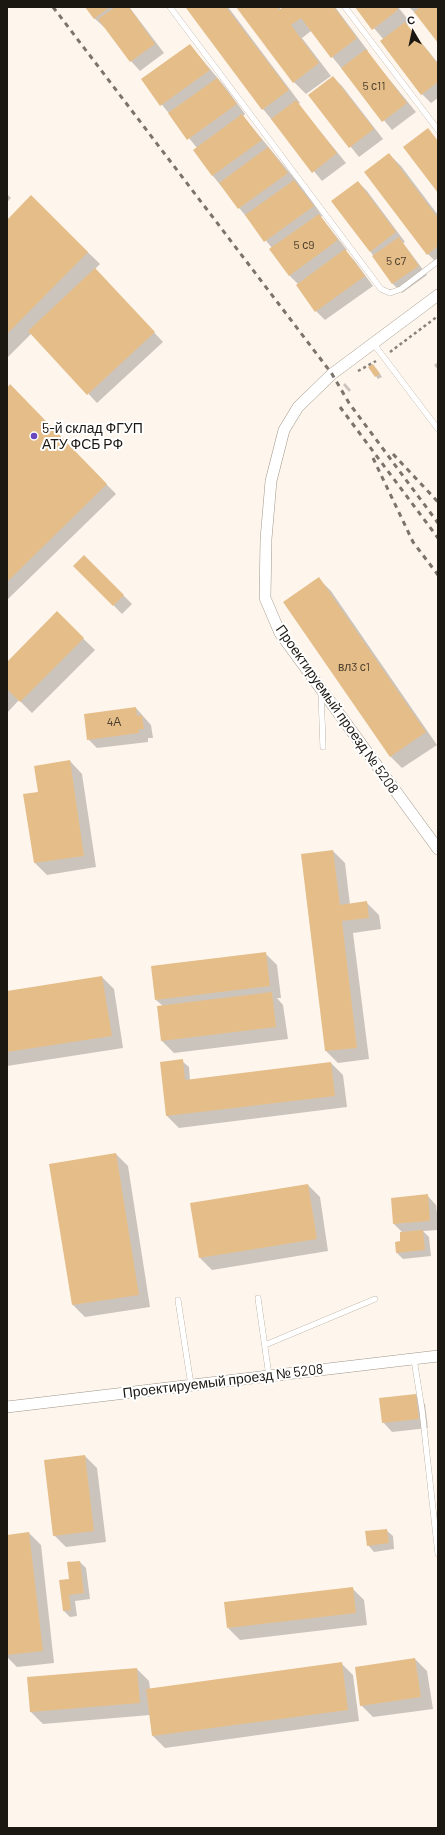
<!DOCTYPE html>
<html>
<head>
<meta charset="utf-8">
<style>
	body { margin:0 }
	#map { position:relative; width:445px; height:1835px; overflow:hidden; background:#fef6ed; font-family:Barlow,sans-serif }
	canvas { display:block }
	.frame { position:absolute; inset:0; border:8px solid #1b1711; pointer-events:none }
	.north { position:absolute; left:393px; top:12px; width:40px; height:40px; -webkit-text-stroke:3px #fff; paint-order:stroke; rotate:351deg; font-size:11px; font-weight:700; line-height:16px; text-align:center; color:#1b1711 }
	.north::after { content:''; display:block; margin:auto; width:14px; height:18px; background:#1b1711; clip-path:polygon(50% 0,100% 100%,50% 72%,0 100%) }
</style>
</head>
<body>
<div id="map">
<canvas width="445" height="1835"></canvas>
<div class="frame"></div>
<div class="north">С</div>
</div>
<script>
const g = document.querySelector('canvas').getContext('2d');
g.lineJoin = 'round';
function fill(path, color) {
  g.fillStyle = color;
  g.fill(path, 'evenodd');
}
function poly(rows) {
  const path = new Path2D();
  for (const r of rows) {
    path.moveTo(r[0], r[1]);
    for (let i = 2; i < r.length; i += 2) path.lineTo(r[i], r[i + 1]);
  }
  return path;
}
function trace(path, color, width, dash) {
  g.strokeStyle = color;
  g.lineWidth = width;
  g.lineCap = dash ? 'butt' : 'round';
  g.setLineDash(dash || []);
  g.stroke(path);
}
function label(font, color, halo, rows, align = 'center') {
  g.font = font + ' Barlow,sans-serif';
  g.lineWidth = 4;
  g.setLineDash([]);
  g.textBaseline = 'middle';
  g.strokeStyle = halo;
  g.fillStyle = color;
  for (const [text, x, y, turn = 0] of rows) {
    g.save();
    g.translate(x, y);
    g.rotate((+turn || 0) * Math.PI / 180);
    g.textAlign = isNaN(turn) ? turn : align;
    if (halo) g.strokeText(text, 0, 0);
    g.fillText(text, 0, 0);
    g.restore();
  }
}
const shadow = poly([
	[86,7,132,7,130,8,164,53,140,71,131,61,105,26,104,27,94,18],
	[189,7,228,7,300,103,298,104,346,163,322,181,263,109],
	[237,7,279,7,281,10,285,7,335,7,368,51,367,52,416,112,392,130,311,31,302,38,331,76,306,94,294,82],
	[356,7,398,7,410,22,407,25,438,63,438,98,431,103,422,94,384,40],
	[409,7,438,7,438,42,420,18],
	[190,45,226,88,245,114,243,116,304,190,322,216,321,217,347,250,345,251,354,260,373,286,325,320,316,311,298,284,289,275,272,248,213,176,194,150,197,148,142,80],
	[333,77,342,86,383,139,359,157,309,95],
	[389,154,401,166,438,215,438,264,428,254],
	[358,182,367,191,405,242,403,243,427,275,402,293,393,284,370,251],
	[7,194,11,198,7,202],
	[31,197,100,264,95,269,163,342,97,403,32,333,7,358,7,222],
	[438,362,438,370,434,365],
	[370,368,376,368,382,377,378,379],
	[345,383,351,390,349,392,343,385],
	[10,386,116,494,7,600,7,389],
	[84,556,132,604,122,614,75,566],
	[319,579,331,591,437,745,402,768,390,756],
	[57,613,95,650,32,713,19,700,7,713,7,663],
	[136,708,151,725,153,738,148,738,148,742,97,748,88,739],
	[70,761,82,774,96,867,47,875,35,863,39,793],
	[333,851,345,863,350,905,367,903,379,915,381,929,353,933,369,1059,338,1063,326,1051,302,855],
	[265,953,277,965,281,998,277,998,283,1005,288,1039,174,1053,162,1041,163,1006,156,1000],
	[102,977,114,989,123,1048,7,1066,7,992],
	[182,1061,189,1067,190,1081,331,1063,343,1075,347,1107,179,1128,167,1116],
	[116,1154,128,1166,150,1307,85,1317,73,1305],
	[308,1185,320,1197,328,1251,212,1270,200,1258],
	[427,1195,436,1205,438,1221,438,1230,423,1231,429,1237,431,1256,403,1259,397,1253,403,1233,394,1224],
	[416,1395,425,1404,428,1428,392,1432,383,1422],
	[85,1456,97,1468,106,1542,66,1547,54,1535],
	[386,1530,393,1536,394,1549,374,1552,368,1545],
	[29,1533,41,1545,54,1663,17,1667,7,1657,7,1536],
	[80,1562,86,1568,90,1599,75,1601,77,1616,70,1617,63,1610,71,1580],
	[352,1588,364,1600,367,1625,240,1640,228,1628],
	[415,1659,427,1671,433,1709,373,1717,361,1705],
	[341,1663,353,1675,359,1721,165,1748,153,1736,150,1715,43,1724,31,1712,28,1678,137,1669,149,1681,150,1689]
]);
const building = poly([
	[85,7,110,7,94,19],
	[115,7,129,7,155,44,130,62,98,19],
	[188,7,226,7,289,90,262,110,186,8],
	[236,7,277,7,279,10,283,7,334,7,357,38,331,58,301,18,291,25,319,63,293,83],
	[355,7,396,7,398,10,372,30],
	[420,7,438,7,438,43,414,12],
	[405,22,438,64,438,82,421,95,380,41],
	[190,44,210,70,160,106,141,79],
	[366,49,407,103,382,122,341,68],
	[333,76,374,129,349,148,308,95],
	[217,78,237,104,187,140,168,113],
	[296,100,337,153,312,173,271,119],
	[242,114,262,140,212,176,193,150],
	[428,128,438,141,438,193,403,147],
	[268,147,288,173,238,209,219,183],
	[389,153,438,218,438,246,427,255,364,172],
	[294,180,314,206,264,242,245,215],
	[358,181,396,232,370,252,331,201],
	[31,195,88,252,7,334,7,220],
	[319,214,338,240,289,276,269,249],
	[399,237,419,266,392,284,372,256],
	[345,249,365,276,315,312,296,285],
	[95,268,155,332,87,395,28,331],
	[373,364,380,374,375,377,368,367],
	[10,384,107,484,7,582,7,388],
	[84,555,124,595,113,606,73,566],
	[319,577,426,732,390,757,283,602],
	[57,611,84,638,20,702,7,689,7,662],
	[136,707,137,716,142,715,144,729,139,729,139,733,87,740,84,714],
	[70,760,84,856,34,863,23,794,38,792,34,766],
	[333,850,340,905,367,901,369,918,342,921,357,1048,325,1051,301,854],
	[266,952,270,986,155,1000,151,966],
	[102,976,112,1036,7,1052,7,991],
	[272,992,276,1027,161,1041,157,1006],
	[183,1059,185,1080,331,1062,335,1096,166,1116,160,1062],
	[116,1153,139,1295,72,1305,49,1164],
	[308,1184,317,1239,199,1258,190,1203],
	[428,1194,430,1221,393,1224,391,1198],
	[423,1230,425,1250,396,1253,395,1242,400,1241,400,1232],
	[416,1394,419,1419,382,1423,379,1398],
	[85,1455,94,1531,53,1536,44,1460],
	[387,1529,389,1543,367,1546,365,1531],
	[29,1532,43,1651,7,1655,7,1535],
	[80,1561,84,1593,69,1595,71,1610,63,1611,59,1580,69,1579,67,1562],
	[353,1587,356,1613,227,1628,224,1602],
	[415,1658,421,1697,360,1706,355,1667],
	[342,1662,348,1710,152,1736,146,1689],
	[137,1668,140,1703,30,1712,27,1677]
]);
const path = poly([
	[390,352,438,316],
	[358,371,376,361]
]);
const lane = poly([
	[170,7,381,289,390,293,401,289,438,261],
	[345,7,438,130],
	[373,343,438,429],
	[321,691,323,747],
	[258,1298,269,1376],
	[178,1300,191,1385],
	[265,1345,375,1299],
	[414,1359,422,1410,438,1554]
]);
const street = poly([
	[438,295,332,374,298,407,284,430,271,481,266,539,265,598,280,633,438,849],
	[7,1407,438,1356]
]);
const rail = poly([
	[53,7,332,374,349,403,438,523],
	[340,407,438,538],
	[393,454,438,502],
	[373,458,413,542,438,575]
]);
const markers = [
	[34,436,4,"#6b47c0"]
];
const numberNames = [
	["5 с11",374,86],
	["5 с9",304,245],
	["5 с7",396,261],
	["вл3 с1",354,667],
	["4А",114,722]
];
const poiNames = [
	["5-й склад ФГУП",42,428],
	["АТУ ФСБ РФ",42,444]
];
const streetNames = [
	["Проектируемый проезд № 5208",337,709,55],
	["Проектируемый проезд № 5208",223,1381,-7]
];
fill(shadow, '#0003');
fill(building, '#e5bd88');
trace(lane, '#a19688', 6);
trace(street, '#a19688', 12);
trace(path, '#88827b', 2.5, [3, 3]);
trace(lane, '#fff', 5.5);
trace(street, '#fff', 11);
trace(rail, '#7a746d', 3, [5, 5]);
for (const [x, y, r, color] of markers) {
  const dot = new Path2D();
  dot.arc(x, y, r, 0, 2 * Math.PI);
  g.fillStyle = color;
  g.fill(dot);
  trace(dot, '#fff', 1.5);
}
label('12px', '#4e402f', null, numberNames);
label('14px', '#1b1711', '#fff', poiNames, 'left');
label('14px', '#1b1711', '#fff', streetNames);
</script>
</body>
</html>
